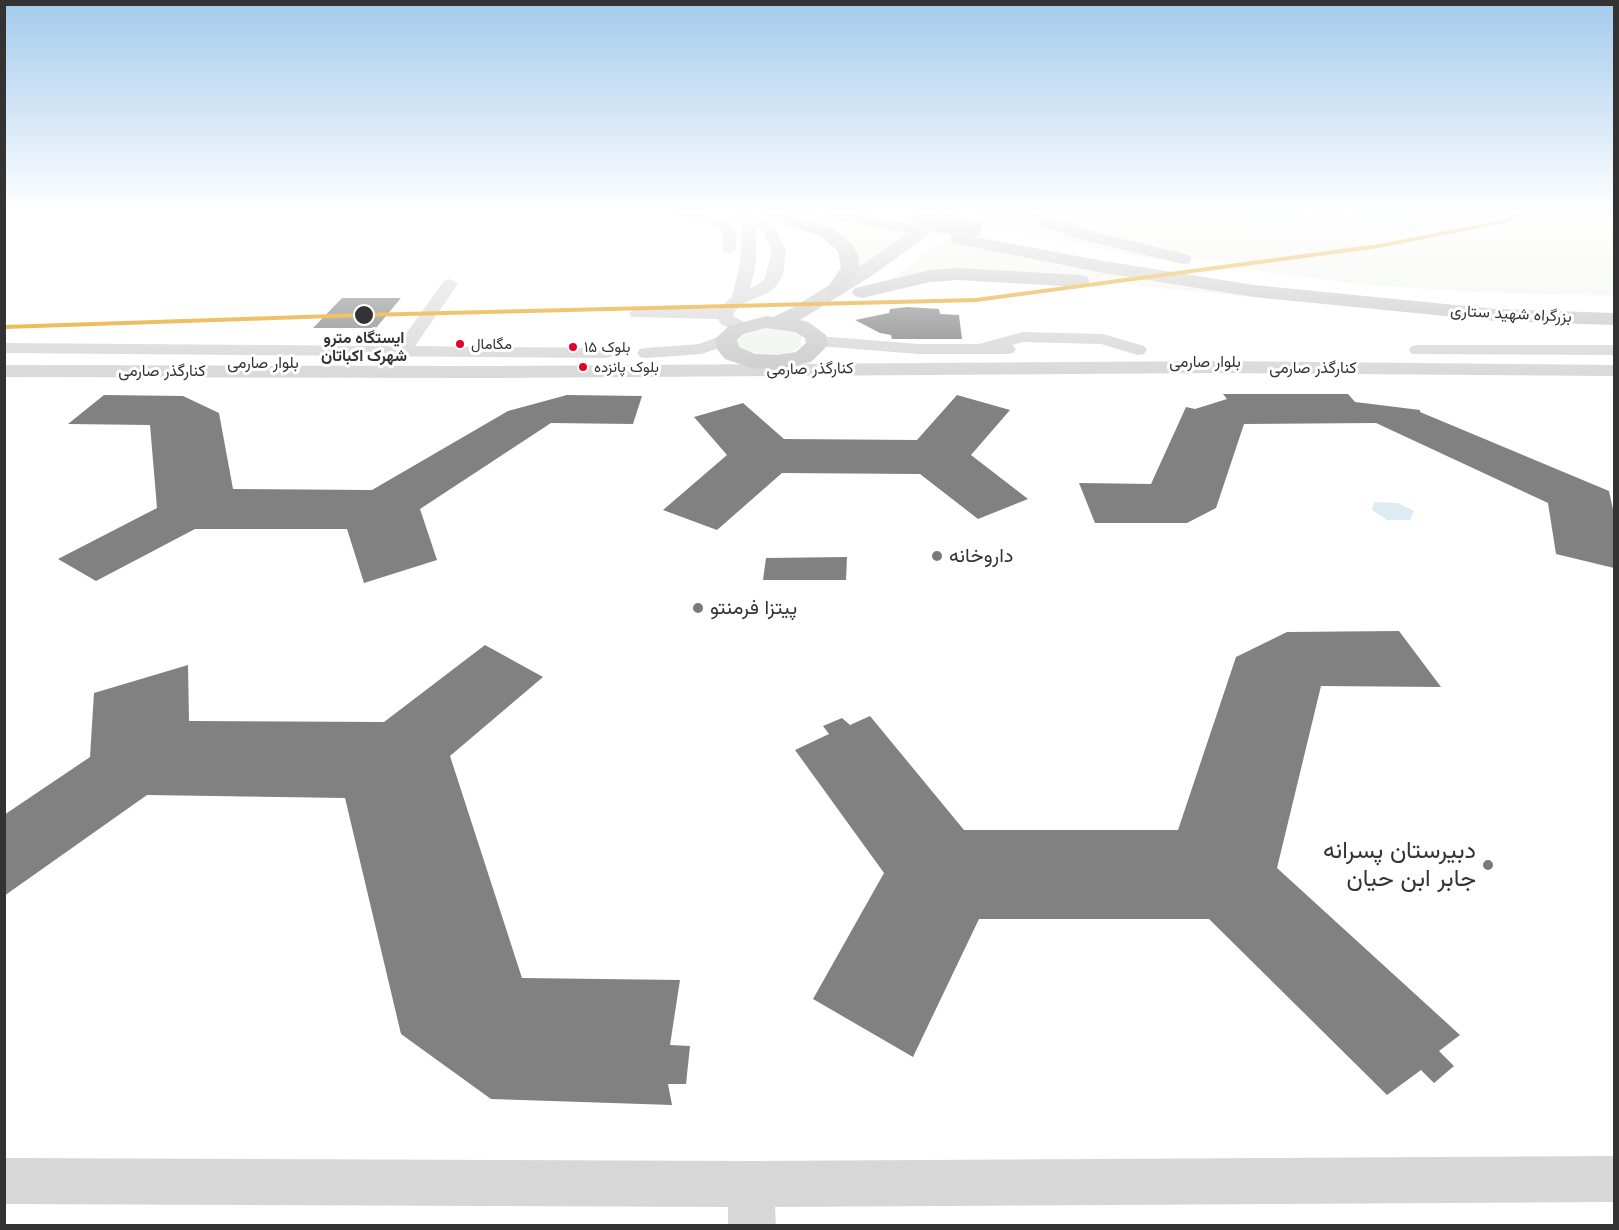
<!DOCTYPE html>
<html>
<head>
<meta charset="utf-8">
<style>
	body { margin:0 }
	#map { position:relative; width:1619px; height:1230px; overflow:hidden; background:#fff; font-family:Inter,sans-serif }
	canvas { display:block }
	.frame { position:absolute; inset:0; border:6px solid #333; pointer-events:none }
</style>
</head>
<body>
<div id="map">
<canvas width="1619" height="1230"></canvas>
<div class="frame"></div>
</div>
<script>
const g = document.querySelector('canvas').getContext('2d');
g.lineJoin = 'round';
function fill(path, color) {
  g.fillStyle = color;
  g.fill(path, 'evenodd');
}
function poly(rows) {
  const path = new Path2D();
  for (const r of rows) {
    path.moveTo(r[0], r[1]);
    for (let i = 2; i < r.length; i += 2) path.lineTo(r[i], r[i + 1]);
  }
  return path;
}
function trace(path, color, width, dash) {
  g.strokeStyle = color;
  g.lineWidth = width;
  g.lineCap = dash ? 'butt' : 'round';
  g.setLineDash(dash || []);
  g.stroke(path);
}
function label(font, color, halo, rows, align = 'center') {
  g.font = font + ' Inter,Vazirmatn,sans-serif';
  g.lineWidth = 6;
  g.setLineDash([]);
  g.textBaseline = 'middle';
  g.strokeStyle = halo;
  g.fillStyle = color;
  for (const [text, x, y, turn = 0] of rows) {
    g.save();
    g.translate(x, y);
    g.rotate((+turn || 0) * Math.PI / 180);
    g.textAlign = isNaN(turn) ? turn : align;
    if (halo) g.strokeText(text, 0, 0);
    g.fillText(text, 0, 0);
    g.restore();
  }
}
const green = poly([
	[782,214,812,214,911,234,853,275,858,258],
	[978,214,1027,214,1172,260,1265,276,1147,258,967,223],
	[1037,214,1614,214,1614,296,1475,292,1367,285,1271,273,1131,245],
	[943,240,1221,290,1350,307,992,271,885,284],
	[768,328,795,332,801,336,801,346,787,354,776,356,754,355,740,348,737,343,743,334]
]);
const water = poly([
	[1231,214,1295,214,1306,221,1307,224,1304,228,1288,231,1264,230,1241,224,1234,220],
	[1306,214,1335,214,1357,231,1326,231],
	[1345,214,1408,214,1422,221,1424,225,1417,230,1383,230,1358,225,1349,220],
	[1374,502,1398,503,1414,511,1410,520,1387,520,1372,510]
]);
const building = poly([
	[342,298,401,298,376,328,313,328],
	[907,307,939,309,940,314,959,315,962,339,892,339,891,335,880,333,855,320,889,313,890,309],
	[1223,394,1348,394,1355,402,1420,410,1420,412,1609,491,1614,514,1614,568,1556,554,1548,503,1376,423,1244,424,1216,508,1187,523,1095,523,1079,483,1151,484,1186,407,1195,409,1227,399],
	[104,395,183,396,219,413,233,489,372,490,508,411,567,395,642,396,633,424,551,423,420,509,437,560,364,583,347,529,195,529,96,581,58,559,157,508,150,425,68,424],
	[957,395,1010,410,971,455,1028,499,978,519,920,474,782,473,717,530,663,510,727,455,694,417,743,403,784,439,917,440],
	[847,557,846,580,763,580,766,558],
	[1399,631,1441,687,1321,686,1277,868,1460,1035,1439,1051,1454,1066,1434,1083,1421,1070,1387,1095,1209,919,979,919,913,1057,813,999,884,873,795,750,829,734,823,726,842,718,850,725,870,716,964,830,1178,830,1236,657,1287,632],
	[485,645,543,677,450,756,522,978,680,980,670,1045,690,1046,686,1084,668,1084,672,1105,491,1099,401,1034,345,798,147,795,4,896,4,815,90,757,94,693,188,665,189,721,384,722]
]);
const minor = poly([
	[678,214,701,214,729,221,737,235,736,249,729,253,724,252,722,249,723,235,719,227,680,217,678,214],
	[744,214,764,218,774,226,786,251,783,274,777,285,770,292,746,302,734,312,733,316,748,324,751,328,748,332,736,332,721,324,718,319,631,317,629,313,637,308,718,309,732,297,740,264,742,224,737,218,744,214],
	[756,225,763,231,772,251,764,280,750,289,756,264,756,225],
	[450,279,458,284,415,346,605,348,611,349,614,353,611,357,605,358,4,353,4,343,397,346,444,281,450,279],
	[1023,332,1103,334,1144,346,1147,350,1144,354,1138,355,1101,344,1023,342,1012,345,1016,349,1013,353,1007,354,919,354,818,346,812,345,809,341,812,337,818,336,919,344,979,344,1023,332],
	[726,334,732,335,735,339,732,343,702,354,646,358,640,357,637,353,640,349,646,348,699,344,726,334],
	[1418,345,1614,345,1614,355,1412,354,1409,350,1412,346,1418,345],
	[1217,361,1614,365,1614,376,1217,373,489,378,4,377,4,365,489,366,1217,361],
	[1614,1156,1614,1202,775,1207,776,1226,728,1226,728,1207,4,1204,4,1158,751,1161,1614,1156]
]);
const major = poly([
	[937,214,956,214,873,275,800,320,808,322,826,335,828,345,811,362,777,369,752,368,725,359,717,349,715,339,729,326,766,316,773,317,792,308,859,267,937,214],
	[766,328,795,332,805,338,806,343,796,352,777,355,755,354,739,347,737,340,743,334,766,328]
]);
const highway = poly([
	[764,214,788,214,833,229,852,244,859,257,859,268,842,295,828,295,825,291,841,268,838,251,821,237,766,217,764,214],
	[826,214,859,214,916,225,918,229,916,233,910,234,834,219,826,214],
	[1024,214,1044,214,1091,231,1189,255,1192,259,1189,263,1183,264,1079,239,1041,226,1024,214],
	[959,234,1104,261,1254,285,1496,309,1614,313,1614,325,1496,321,1254,297,1104,273,953,243,950,239,953,235,959,234],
	[958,268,1080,275,1087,277,1090,281,1087,285,1080,287,958,280,930,282,862,298,855,296,852,292,855,288,930,270,958,268]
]);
const highwayBridge = poly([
	[921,220,972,228]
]);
const metro1 = poly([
	[1514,214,1521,214,1505,223,1379,248,976,302,364,317,4,329,4,325,364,313,976,298,1379,244,1503,220,1514,214]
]);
const markers = [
	[364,315,10,"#333"],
	[460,344,5,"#e4002b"],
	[573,347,5,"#e4002b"],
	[583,367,5,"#e4002b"],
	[937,556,6,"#7a7a7a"],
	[698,608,6,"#7a7a7a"],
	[1488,865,6,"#7a7a7a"]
];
const farBusnames = [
	["مگامال",471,344],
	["بلوک ۱۵",584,347],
	["بلوک پانزده",594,367]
];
const farStreetnames = [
	["بزرگراه شهید ستاری",1511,314,3],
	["بلوار صارمی",1205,362],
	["بلوار صارمی",263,363],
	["کنارگذر صارمی",1313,368],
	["کنارگذر صارمی",810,369,-1],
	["کنارگذر صارمی",162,371]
];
const farStopnames = [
	["ایستگاه مترو",364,338],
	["شهرک اکباتان",364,356]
];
const poiNames = [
	["داروخانه",949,556],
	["پیتزا فرمنتو",710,608]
];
const nearPoinames = [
	["دبیرستان پسرانه",1476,851],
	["جابر ابن حیان",1476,879]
];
fill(green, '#f1f5ed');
fill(water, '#ddebf3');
fill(building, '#818181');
fill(minor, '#d7d7d7');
fill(major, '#cacaca');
fill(highway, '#c4c4c4');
trace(highwayBridge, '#c4c4c4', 19);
fill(metro1, '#e39a05');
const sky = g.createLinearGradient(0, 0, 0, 386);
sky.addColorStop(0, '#a3caec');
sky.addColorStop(0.55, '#fff');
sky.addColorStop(1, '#ffffff00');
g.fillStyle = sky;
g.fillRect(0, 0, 1619, 386);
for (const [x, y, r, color] of markers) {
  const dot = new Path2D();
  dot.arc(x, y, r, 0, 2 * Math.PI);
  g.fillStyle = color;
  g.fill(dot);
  trace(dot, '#fff', 2);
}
label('15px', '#333', '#fff', farBusnames, 'left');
label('16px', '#333', '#fff', farStreetnames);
label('bold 16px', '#333', '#fff', farStopnames);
label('20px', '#333', '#fff', poiNames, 'left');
label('24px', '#333', '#fff', nearPoinames, 'right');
</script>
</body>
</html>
